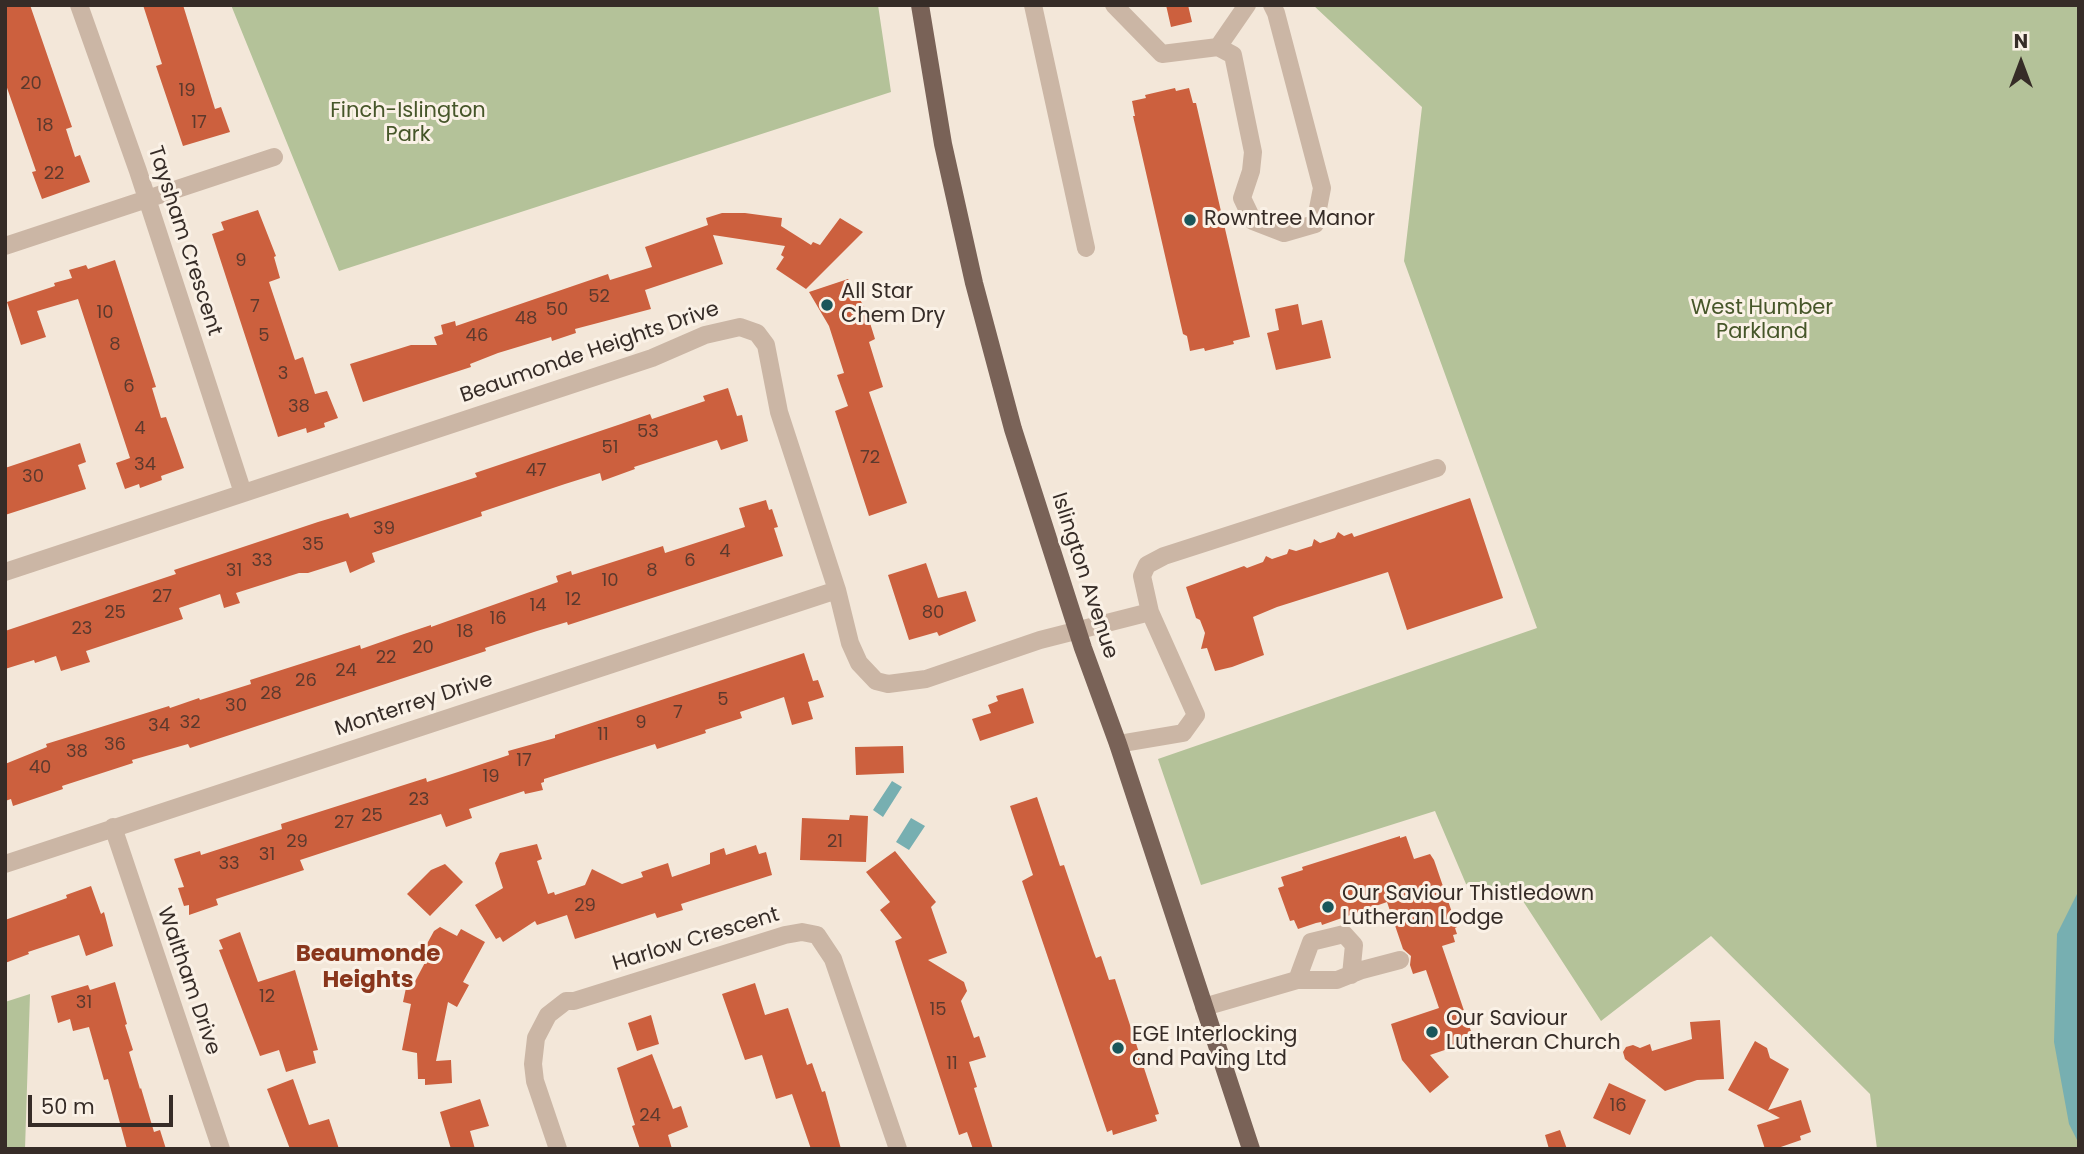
<!DOCTYPE html>
<html>
<head>
<meta charset="utf-8">
<style>
	body { margin:0 }
	#map { position:relative; width:2084px; height:1154px; overflow:hidden; background:#f3e7d9; font-family:Poppins,sans-serif }
	canvas { display:block }
	.frame { position:absolute; inset:0; border:7px solid #362c27; pointer-events:none }
	.north { position:absolute; left:1986px; top:28px; width:70px; height:70px; -webkit-text-stroke:5px #faf1e6; paint-order:stroke; rotate:0deg; font-size:19px; font-weight:700; line-height:28px; text-align:center; color:#362c27 }
	.north::after { content:''; display:block; margin:auto; width:24px; height:32px; background:#362c27; clip-path:polygon(50% 0,100% 100%,50% 72%,0 100%) }
	.scale { position:absolute; left:28px; top:1095px; width:145px; height:32px; box-sizing:border-box; border:4px solid #362c27; border-top:0; padding-left:9px; font-size:21px; line-height:24px; white-space:nowrap; color:#362c27; -webkit-text-stroke:5px #faf1e6; paint-order:stroke }
</style>
</head>
<body>
<div id="map">
<canvas width="2084" height="1154"></canvas>
<div class="frame"></div>
<div class="north">N</div>
<div class="scale">50 m</div>
</div>
<script>
const g = document.querySelector('canvas').getContext('2d');
g.lineJoin = 'round';
function fill(path, color) {
  g.fillStyle = color;
  g.fill(path, 'evenodd');
}
function poly(rows) {
  const path = new Path2D();
  for (const r of rows) {
    path.moveTo(r[0], r[1]);
    for (let i = 2; i < r.length; i += 2) path.lineTo(r[i], r[i + 1]);
  }
  return path;
}
function trace(path, color, width, dash) {
  g.strokeStyle = color;
  g.lineWidth = width;
  g.lineCap = dash ? 'butt' : 'round';
  g.setLineDash(dash || []);
  g.stroke(path);
}
function label(font, color, halo, rows, align = 'center') {
  g.font = font + ' Poppins,sans-serif';
  g.lineWidth = 6;
  g.setLineDash([]);
  g.textBaseline = 'middle';
  g.strokeStyle = halo;
  g.fillStyle = color;
  for (const [text, x, y, turn = 0] of rows) {
    g.save();
    g.translate(x, y);
    g.rotate((+turn || 0) * Math.PI / 180);
    g.textAlign = isNaN(turn) ? turn : align;
    if (halo) g.strokeText(text, 0, 0);
    g.fillText(text, 0, 0);
    g.restore();
  }
}
const green = poly([
	[231,5,878,5,891,92,339,271],
	[1313,5,2079,5,2079,1149,1877,1149,1870,1094,1711,936,1601,1021,1523,901,1466,884,1435,811,1201,885,1158,759,1537,628,1404,261,1422,107],
	[30,994,25,1149,5,1149,5,1002]
]);
const water = poly([
	[892,781,902,787,883,817,873,810],
	[911,818,925,826,909,850,896,842],
	[2079,890,2079,1144,2069,1124,2054,1042,2057,934]
]);
const building = poly([
	[5,5,30,5,72,127,66,129,75,157,80,155,90,182,42,199,32,172,36,171,5,82],
	[143,5,183,5,215,109,221,107,230,132,183,146,156,66,162,64],
	[1166,5,1188,5,1192,22,1171,27],
	[1175,88,1176,91,1189,88,1193,103,1196,103,1250,337,1233,341,1234,344,1205,351,1204,348,1190,351,1187,336,1183,334,1133,116,1135,116,1132,101,1146,98,1145,95],
	[258,210,276,256,274,257,280,278,269,282,295,360,303,357,315,394,327,391,338,418,324,423,325,427,307,433,306,428,278,437,212,234,224,230,221,222],
	[722,213,745,213,782,218,781,226,811,245,813,242,820,245,840,218,863,232,806,289,776,269,784,257,781,255,785,246,713,235,723,264,645,290,651,309,575,329,576,333,552,341,551,337,498,353,470,364,471,367,363,402,350,364,411,345,437,345,434,337,443,334,441,325,455,321,456,326,608,274,610,280,652,267,645,247,708,225,706,218],
	[115,260,156,387,152,388,161,418,166,417,184,468,161,476,162,480,140,488,139,484,125,489,116,463,130,458,78,299,37,311,46,337,21,345,7,302,55,286,54,283,72,278,69,270,86,265,88,269],
	[848,279,866,310,875,339,869,342,883,387,869,392,907,503,869,516,835,411,848,406,837,375,844,373,829,326,809,292],
	[1298,304,1302,325,1322,320,1331,358,1276,370,1267,333,1279,330,1275,309],
	[728,388,737,416,742,415,748,441,721,450,717,440,634,467,635,469,602,481,600,473,565,484,481,512,482,516,372,553,375,562,350,573,346,561,308,573,299,573,236,593,240,603,224,608,220,594,179,608,183,619,86,651,90,662,61,671,56,656,35,663,34,660,5,669,5,631,176,574,174,570,318,522,348,513,350,518,477,477,475,473,621,424,650,414,652,419,705,401,703,396],
	[80,443,86,462,78,465,86,489,5,515,5,468],
	[1470,498,1503,598,1407,630,1388,572,1277,607,1253,617,1264,655,1232,667,1215,671,1207,648,1201,649,1205,633,1200,620,1196,618,1186,587,1244,566,1247,568,1263,562,1266,556,1272,559,1287,554,1289,549,1296,551,1312,546,1314,539,1320,543,1335,538,1338,532,1344,536,1352,533,1354,537],
	[766,500,769,510,772,509,778,527,774,528,783,556,568,625,567,622,537,631,485,648,486,651,190,748,188,744,132,760,133,763,62,786,63,789,13,806,11,799,5,801,5,764,47,747,46,744,169,706,170,708,199,698,200,700,251,684,250,680,360,645,361,649,404,634,431,625,431,627,558,582,556,576,571,571,572,575,663,546,665,553,745,527,739,508],
	[926,563,938,598,966,591,976,621,939,636,937,632,909,640,888,575],
	[804,653,813,681,818,680,824,697,808,702,813,719,792,725,784,697,740,712,742,718,705,730,706,733,657,749,655,744,544,779,544,782,541,783,543,790,525,794,524,791,469,809,472,818,446,827,441,814,300,860,304,870,216,899,218,905,189,915,189,905,184,906,178,888,184,887,174,859,200,851,201,855,282,829,281,824,426,778,427,782,458,772,509,755,508,751,555,738,555,735],
	[1023,688,1034,723,980,741,972,719,991,713,988,705,998,701,996,696],
	[903,746,904,773,856,775,855,747],
	[1037,797,1060,866,1064,865,1094,953,1096,958,1101,956,1109,980,1115,979,1159,1114,1155,1115,1157,1121,1113,1135,1112,1130,1107,1132,1022,881,1033,875,1010,806],
	[850,815,868,816,866,862,800,860,802,818,849,820],
	[1400,836,1400,838,1406,836,1414,859,1430,854,1434,860,1457,927,1455,928,1457,934,1453,935,1455,942,1442,946,1474,1040,1430,1055,1449,1077,1430,1093,1402,1060,1391,1024,1439,1008,1426,970,1413,974,1410,965,1411,956,1403,949,1387,902,1322,925,1321,922,1316,923,1298,929,1294,920,1290,921,1278,888,1284,886,1281,877,1303,870,1302,867],
	[537,844,542,859,537,861,548,894,554,892,555,895,585,885,592,869,622,884,643,877,641,872,668,863,672,877,710,864,710,853,724,848,726,855,756,845,759,854,766,852,772,875,681,904,683,910,657,918,655,913,575,939,567,915,537,925,535,921,503,942,500,937,496,939,475,905,503,888,495,863,500,853],
	[895,851,936,902,931,907,947,953,928,960,964,982,967,991,961,1001,974,1038,979,1036,986,1057,969,1062,977,1087,974,1088,993,1149,973,1149,967,1132,959,1135,895,941,902,938,880,910,890,902,866,872],
	[445,864,463,882,430,916,407,894,431,870],
	[91,886,101,914,104,912,113,946,86,956,79,935,28,952,29,954,5,963,5,920,67,898,66,895],
	[440,927,457,936,461,929,485,942,463,982,469,985,457,1007,448,1002,436,1061,451,1060,452,1083,425,1085,425,1079,418,1079,417,1053,402,1050,411,1004,403,1002,406,988,411,989,429,955,423,951,434,931],
	[240,932,258,982,295,970,318,1050,313,1051,316,1063,286,1072,279,1050,260,1056,219,950,223,949,219,940],
	[115,982,127,1024,125,1025,133,1050,129,1052,140,1089,141,1088,154,1132,160,1130,166,1149,127,1149,108,1079,104,1080,89,1027,73,1031,70,1019,58,1023,51,996,88,985,90,990],
	[755,983,765,1015,788,1008,807,1065,812,1063,822,1092,825,1091,841,1149,811,1149,792,1094,776,1099,762,1055,745,1060,722,994],
	[651,1015,659,1044,637,1051,628,1023],
	[1720,1020,1724,1079,1697,1080,1665,1091,1625,1059,1623,1052,1626,1047,1633,1045,1640,1048,1650,1044,1652,1051,1692,1039,1690,1022],
	[1755,1041,1767,1048,1770,1058,1789,1069,1768,1110,1801,1100,1811,1132,1800,1136,1801,1140,1775,1149,1765,1149,1757,1125,1780,1118,1728,1090],
	[652,1054,673,1109,681,1106,688,1127,668,1135,672,1149,640,1149,632,1126,635,1125,617,1068],
	[293,1079,309,1125,329,1119,339,1149,290,1149,267,1089],
	[1609,1083,1646,1100,1630,1135,1593,1118],
	[480,1099,489,1126,470,1131,475,1149,451,1149,440,1112],
	[1560,1130,1567,1149,1549,1149,1545,1135]
]);
const minor = poly([
	[79,5,138,171,243,493],
	[1033,5,1086,248],
	[1114,5,1162,54,1218,47,1247,5],
	[1218,47,1233,55,1253,152,1251,171,1242,198,1253,221,1284,233,1315,224,1322,188,1276,13,1272,5],
	[5,246,274,157],
	[5,572,652,358,705,335,740,327,757,333,766,345,779,412,837,590,850,643,859,663,876,681,888,684,926,679,1040,640,1150,612],
	[1118,744,1183,733,1196,715,1150,612,1142,576,1147,565,1164,556,1437,468],
	[113,827,221,1149],
	[5,864,837,590],
	[1297,980,1311,942,1344,934,1354,945,1351,975],
	[1204,1007,1297,980,1337,980,1362,970,1400,960],
	[558,1149,535,1081,533,1064,536,1038,548,1015,566,1001,574,1001,785,935,802,932,817,935,833,959,898,1149]
]);
const major = poly([
	[920,5,943,144,974,283,1013,429,1083,648,1118,744,1251,1149]
]);
const markers = [
	[1190,220,7,"#1a565a"],
	[827,305,7,"#1a565a"],
	[1328,907,7,"#1a565a"],
	[1432,1032,7,"#1a565a"],
	[1118,1048,7,"#1a565a"]
];
const numberNames = [
	["20",31,84],
	["19",187,91],
	["17",199,123],
	["18",45,126],
	["22",54,174],
	["9",241,261],
	["52",599,297],
	["7",255,307],
	["50",557,310],
	["10",105,313],
	["48",526,319],
	["5",264,336],
	["46",477,336],
	["8",115,345],
	["3",283,374],
	["6",129,387],
	["38",299,407],
	["4",140,429],
	["53",648,432],
	["51",610,448],
	["72",870,458],
	["34",145,465],
	["47",536,471],
	["30",33,477],
	["39",384,529],
	["35",313,545],
	["4",725,552],
	["33",262,561],
	["6",690,561],
	["31",234,571],
	["8",652,571],
	["10",610,581],
	["27",162,597],
	["12",573,600],
	["14",538,606],
	["25",115,613],
	["80",933,613],
	["16",498,619],
	["23",82,629],
	["18",465,632],
	["20",423,648],
	["22",386,658],
	["24",346,671],
	["26",306,681],
	["28",271,694],
	["5",723,700],
	["30",236,706],
	["7",678,713],
	["32",190,723],
	["9",641,723],
	["34",159,726],
	["11",603,735],
	["36",115,745],
	["38",77,752],
	["17",524,761],
	["40",40,768],
	["19",491,777],
	["23",419,800],
	["25",372,816],
	["27",344,823],
	["29",297,842],
	["21",835,842],
	["31",267,855],
	["33",229,864],
	["29",585,906],
	["12",267,997],
	["31",84,1003],
	["15",938,1010],
	["11",952,1064],
	["16",1618,1106],
	["24",650,1116]
];
const parkNames = [
	["Finch-Islington",408,112],
	["Park",408,136],
	["West Humber",1762,309],
	["Parkland",1762,333]
];
const poiNames = [
	["Rowntree Manor",1204,220],
	["All Star",841,293],
	["Chem Dry",841,317],
	["Our Saviour Thistledown",1342,895],
	["Lutheran Lodge",1342,919],
	["Our Saviour",1446,1020],
	["Lutheran Church",1446,1044],
	["EGE Interlocking",1132,1036],
	["and Paving Ltd",1132,1060]
];
const streetNames = [
	["Taysham Crescent",184,241,72],
	["Beaumonde Heights Drive",590,353,-19],
	["Islington Avenue",1084,576,72],
	["Monterrey Drive",414,705,-18],
	["Harlow Crescent",696,940,-17],
	["Waltham Drive",188,981,71]
];
const neighbourhoodNames = [
	["Beaumonde",368,955],
	["Heights",368,981]
];
fill(green, '#b4c299');
fill(water, '#77afb1');
fill(building, '#cc603e');
trace(minor, '#cbb6a5', 18);
trace(major, '#796257', 18);
for (const [x, y, r, color] of markers) {
  const dot = new Path2D();
  dot.arc(x, y, r, 0, 2 * Math.PI);
  g.fillStyle = color;
  g.fill(dot);
  trace(dot, '#faf1e6', 2.5);
}
label('18px', '#5c392d', null, numberNames);
label('21px', '#465629', '#faf1e6', parkNames);
label('21px', '#362c27', '#faf1e6', poiNames, 'left');
label('21px', '#362c27', '#faf1e6', streetNames);
label('bold 23px', '#89361c', '#faf1e6', neighbourhoodNames);
</script>
</body>
</html>
